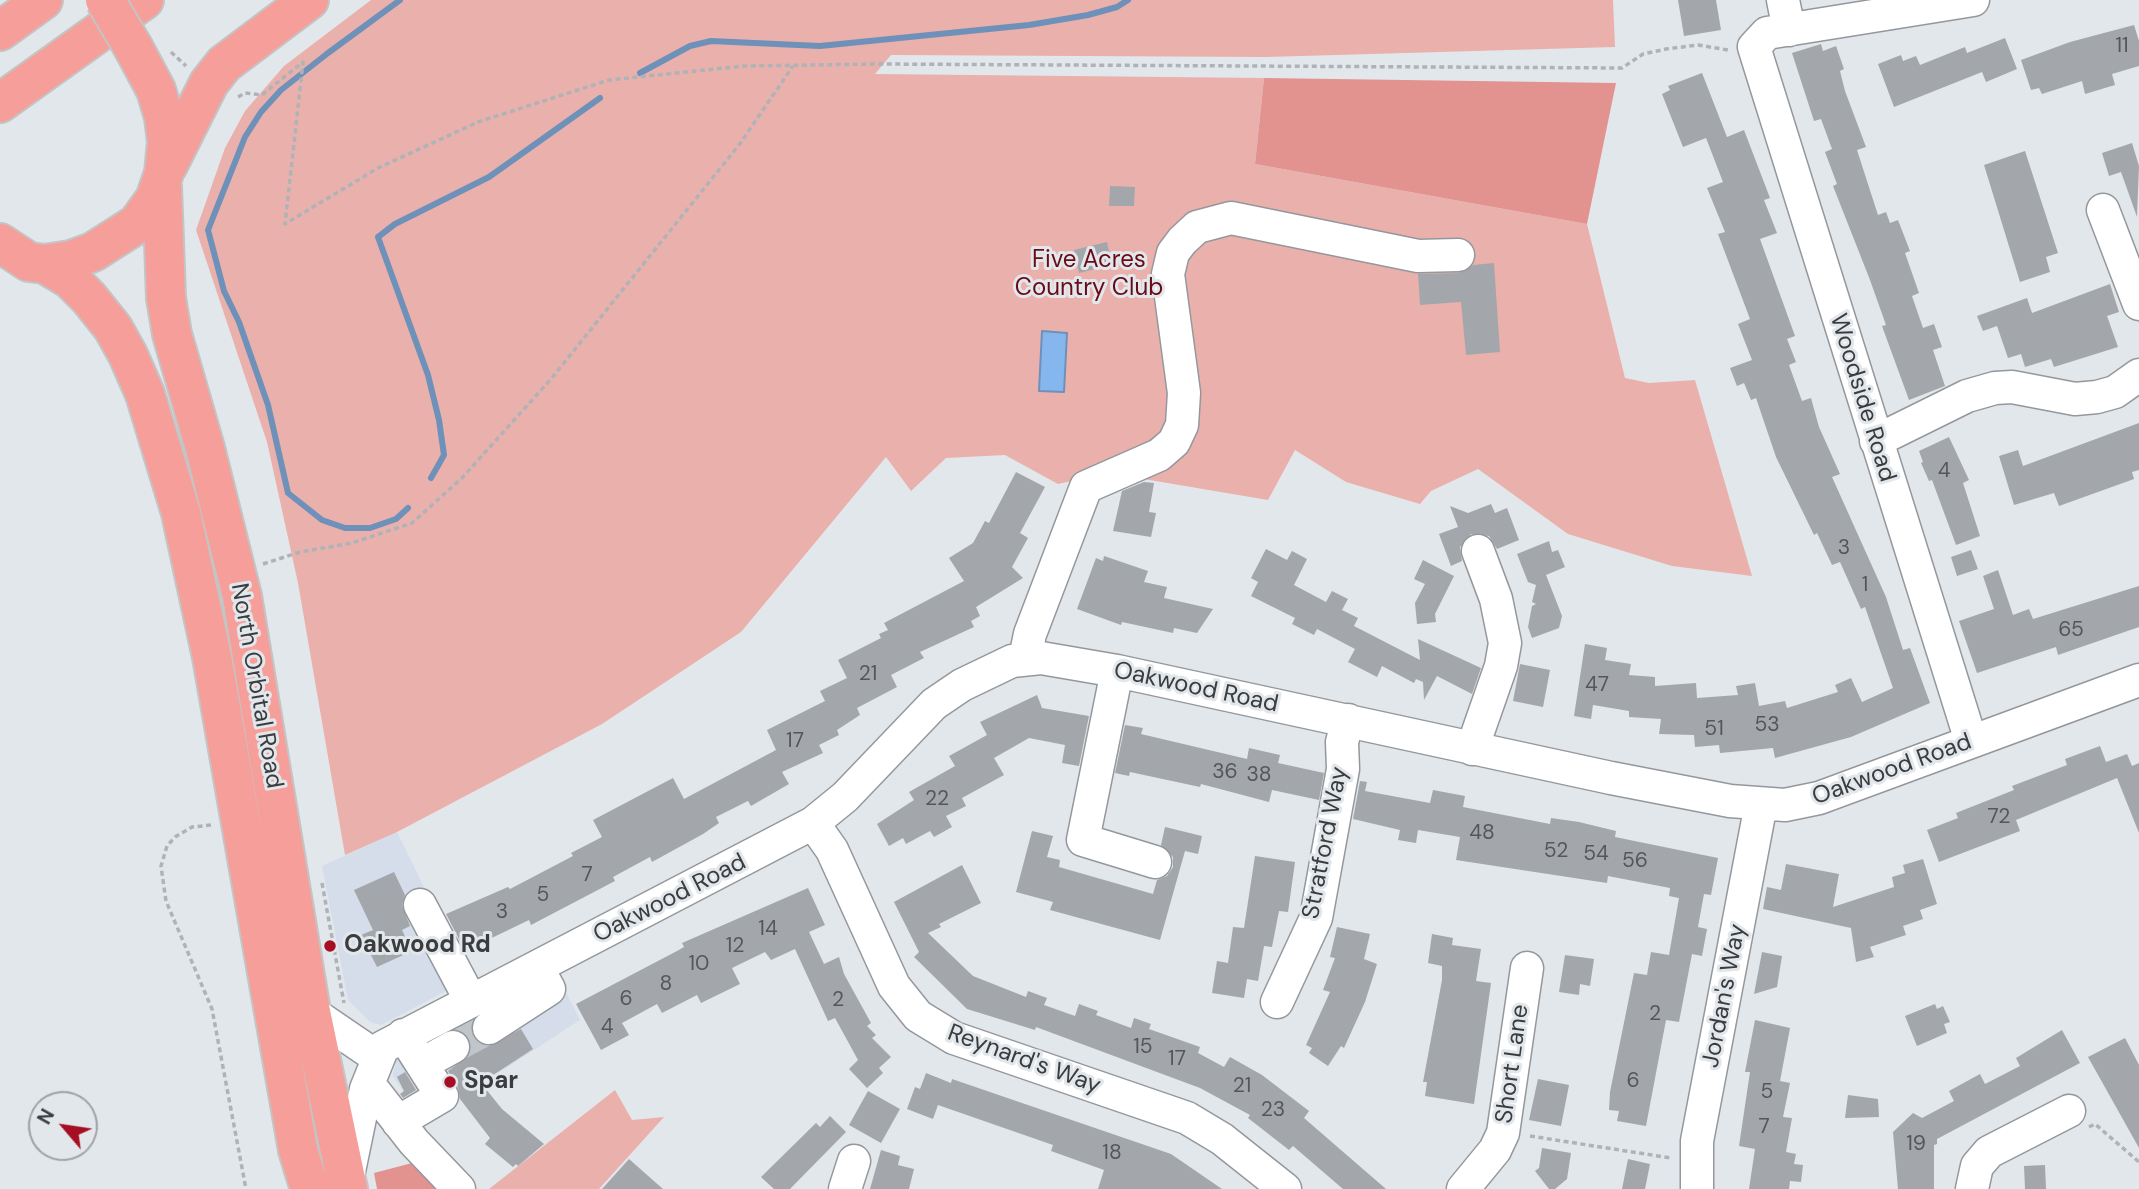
<!DOCTYPE html>
<html>
<head>
<meta charset="utf-8">
<style>
	body { margin:0 }
	#map { position:relative; width:2139px; height:1189px; overflow:hidden; background:#e2e7ec; font-family:"DM Sans",sans-serif }
	canvas { display:block }
	.north { position:absolute; left:28px; top:1091px; width:70px; height:70px; box-sizing:border-box; background:#e2e7ec; border:2px solid #9fa3a6; border-radius:50%; rotate:299deg; font-size:19px; font-weight:700; line-height:28px; text-align:center; color:#3a3c3e }
	.north::after { content:''; display:block; margin:auto; width:24px; height:32px; background:#a60e23; clip-path:polygon(50% 0,100% 100%,50% 72%,0 100%) }
</style>
</head>
<body>
<div id="map">
<canvas width="2139" height="1189"></canvas>
<div class="north">N</div>
</div>
<script>
const g = document.querySelector('canvas').getContext('2d');
g.lineJoin = 'round';
function fill(path, color) {
  g.fillStyle = color;
  g.fill(path, 'evenodd');
}
function poly(rows) {
  const path = new Path2D();
  for (const r of rows) {
    path.moveTo(r[0], r[1]);
    for (let i = 2; i < r.length; i += 2) path.lineTo(r[i], r[i + 1]);
  }
  return path;
}
function trace(path, color, width, dash) {
  g.strokeStyle = color;
  g.lineWidth = width;
  g.lineCap = dash ? 'butt' : 'round';
  g.setLineDash(dash || []);
  g.stroke(path);
}
function label(font, color, halo, rows, align = 'center') {
  g.font = font + ' "DM Sans",sans-serif';
  g.lineWidth = 6;
  g.setLineDash([]);
  g.textBaseline = 'middle';
  g.strokeStyle = halo;
  g.fillStyle = color;
  for (const [text, x, y, turn = 0] of rows) {
    g.save();
    g.translate(x, y);
    g.rotate((+turn || 0) * Math.PI / 180);
    g.textAlign = isNaN(turn) ? turn : align;
    if (halo) g.strokeText(text, 0, 0);
    g.fillText(text, 0, 0);
    g.restore();
  }
}
const built = poly([
	[397,832,469,979,381,1025,370,1022,348,1000,322,866],
	[557,974,580,1020,423,1122,393,1076,396,1059]
]);
const green = poly([
	[371,0,1613,0,1615,47,1266,57,891,55,875,74,1264,78,1255,164,1587,224,1625,378,1649,383,1695,380,1752,576,1672,566,1568,534,1478,469,1431,491,1420,504,1346,482,1295,450,1268,500,1108,473,1058,484,1005,455,946,458,911,491,886,457,741,632,602,724,397,832,345,855,298,583,267,442,196,230,225,148,245,111,284,66],
	[615,1090,632,1120,664,1117,599,1189,489,1189]
]);
const forest = poly([
	[1264,78,1616,83,1587,224,1255,164],
	[412,1163,436,1189,377,1189,374,1173]
]);
const water = poly([
	[1042,331,1067,333,1064,392,1039,391,1042,331]
]);
const stream = poly([
	[400,0,328,53,281,90,261,112,245,137,208,230,224,291,239,322,268,405,288,493,322,520,345,528,370,528,396,519,408,508],
	[640,73,690,46,711,41,820,46,1029,25,1088,15,1117,7,1128,0],
	[431,478,444,455,439,420,428,375,378,237,395,224,489,177,600,98]
]);
const building = poly([
	[1678,0,1716,0,1721,30,1684,36],
	[2134,25,2139,41,2139,66,2112,74,2115,85,2085,94,2082,81,2042,94,2039,88,2031,90,2021,60,2070,42],
	[2005,38,2017,69,1986,82,1982,72,1894,107,1878,64,1901,55,1903,61,1916,56,1920,65,1965,47,1967,53],
	[1821,44,1823,51,1836,46,1844,69,1840,71,1845,91,1866,147,1857,150,1878,215,1886,212,1890,223,1898,220,1910,251,1905,253,1919,293,1912,296,1923,328,1934,324,1942,347,1933,350,1945,386,1909,400,1882,326,1886,325,1870,280,1833,186,1837,184,1825,152,1832,149,1821,119,1814,121,1792,53],
	[1702,73,1727,137,1744,130,1770,198,1764,200,1777,233,1760,239,1795,336,1787,339,1796,362,1789,365,1802,401,1811,398,1819,427,1840,474,1832,477,1886,597,1903,650,1910,648,1930,703,1851,737,1775,758,1773,748,1720,753,1719,745,1695,747,1694,735,1659,734,1661,719,1629,717,1629,711,1593,705,1591,719,1574,716,1585,644,1607,648,1605,660,1631,664,1629,675,1655,677,1655,686,1696,683,1697,698,1738,695,1736,686,1755,683,1759,706,1785,701,1787,708,1838,692,1835,685,1851,678,1862,702,1893,688,1865,607,1861,609,1840,562,1832,565,1817,533,1814,535,1776,457,1756,398,1751,400,1744,383,1737,386,1730,368,1752,360,1738,324,1750,319,1718,234,1725,232,1707,188,1723,182,1706,138,1683,147,1662,94,1670,90,1668,86],
	[2132,143,2139,166,2137,217,2121,172,2109,176,2102,153],
	[2025,151,2058,253,2046,257,2050,272,2020,282,1984,165],
	[1110,186,1135,187,1134,206,1109,206],
	[1107,242,1112,265,1079,273,1074,250],
	[1494,263,1500,352,1466,355,1461,302,1420,305,1418,274,1458,273,1473,265],
	[2110,284,2119,312,2107,316,2118,347,2054,367,2051,359,2025,367,2021,354,2008,358,1997,326,1983,331,1977,316,2027,298,2032,313],
	[2139,423,2139,470,2132,472,2134,479,2059,506,2054,493,2014,505,1999,456,2018,450,2023,466],
	[1949,437,1969,480,1963,483,1980,536,1956,545,1932,480,1929,481,1921,463,1923,462,1919,451],
	[1016,472,1045,487,1020,533,1028,538,1012,567,1023,578,976,607,980,616,971,621,974,627,920,652,924,658,891,675,897,687,857,708,860,715,837,730,839,735,819,745,823,753,782,772,789,784,751,806,748,801,716,817,719,823,703,834,652,862,650,857,613,877,615,881,531,925,529,920,473,947,471,943,463,947,446,914,508,887,510,889,573,856,571,853,602,837,593,820,673,778,684,799,776,750,767,730,825,701,820,691,847,678,838,660,881,638,879,634,888,630,884,623,964,581,949,558,973,543,985,521,989,523],
	[1144,482,1154,483,1149,512,1156,513,1151,537,1113,531,1122,491],
	[1491,504,1495,513,1507,508,1519,540,1497,549,1489,536,1471,534,1460,547,1462,561,1451,566,1439,534,1458,527,1450,506,1468,513],
	[1549,541,1552,552,1558,550,1565,567,1546,575,1562,616,1559,628,1532,638,1528,627,1532,606,1536,604,1532,602,1536,585,1528,582,1517,554],
	[1266,549,1287,560,1292,551,1307,559,1294,585,1326,602,1332,591,1348,599,1342,610,1358,618,1354,626,1420,660,1418,639,1481,668,1472,694,1437,676,1424,700,1423,682,1416,679,1414,683,1382,666,1377,677,1348,662,1355,649,1317,629,1314,635,1292,624,1295,618,1251,596,1258,582,1251,578],
	[1971,550,1978,569,1957,576,1951,557],
	[1104,556,1148,571,1144,582,1167,587,1164,598,1213,609,1197,633,1174,628,1173,633,1122,622,1121,625,1077,609,1096,558,1103,561],
	[1423,560,1454,576,1435,614,1436,622,1417,624,1415,603,1425,584,1414,579],
	[1998,570,2013,615,2029,609,2033,619,2139,586,2139,627,2058,655,2056,647,1977,673,1959,621,1994,609,1983,576],
	[1520,664,1550,670,1543,707,1513,701],
	[1037,695,1042,708,1089,716,1079,766,1062,763,1065,745,1029,738,994,758,1004,775,962,798,966,806,946,816,952,827,934,837,930,831,906,844,903,838,889,846,877,824,914,800,909,792,955,766,949,756,987,735,980,722],
	[1125,725,1143,728,1141,734,1247,759,1249,748,1280,755,1278,763,1324,773,1319,800,1272,790,1269,802,1201,784,1200,787,1130,772,1129,776,1115,773],
	[2100,746,2106,762,2127,754,2132,766,2139,763,2139,833,2117,778,2016,820,2020,831,1939,862,1927,830,1958,818,1956,813,2014,790,2012,786,2067,765,2065,759],
	[1360,781,1367,782,1365,791,1430,803,1433,790,1465,796,1463,807,1550,824,1551,818,1579,822,1616,831,1615,837,1718,858,1711,895,1704,894,1698,927,1707,929,1702,956,1692,954,1679,1022,1666,1020,1646,1126,1617,1121,1619,1111,1609,1110,1610,1092,1634,973,1647,975,1651,952,1669,955,1679,898,1669,896,1670,888,1608,876,1607,883,1456,860,1460,837,1418,830,1416,843,1398,840,1400,830,1353,819],
	[1165,827,1202,836,1198,854,1185,851,1160,940,1050,910,1053,902,1016,892,1032,831,1053,836,1047,857,1060,860,1059,867,1153,894,1157,880,1167,876,1173,867,1173,857,1161,845],
	[1255,856,1295,862,1288,912,1279,911,1272,947,1264,946,1258,981,1247,979,1244,998,1212,993,1217,961,1228,963,1233,927,1244,928],
	[1923,859,1937,904,1920,910,1923,919,1903,926,1906,935,1870,947,1874,957,1856,962,1851,928,1763,909,1767,887,1781,890,1786,864,1839,874,1833,907,1894,887,1892,877,1905,873,1903,865],
	[962,865,981,903,939,924,941,927,928,933,973,976,1026,997,1028,991,1047,998,1044,1005,1075,1016,1079,1004,1098,1011,1096,1015,1131,1028,1134,1018,1151,1024,1149,1029,1200,1047,1198,1053,1224,1067,1230,1057,1262,1075,1309,1111,1304,1118,1386,1189,1343,1189,1293,1146,1289,1150,1248,1118,1250,1115,1200,1088,1036,1027,1035,1030,967,1009,914,957,919,952,894,902],
	[394,872,405,895,402,905,410,926,402,930,412,951,377,967,361,935,373,930,354,890],
	[808,888,825,925,809,932,824,964,839,957,844,974,871,1023,867,1026,876,1035,872,1038,891,1057,879,1068,883,1073,867,1088,849,1069,858,1060,835,1018,828,1021,795,949,771,960,765,952,732,968,740,984,701,1003,697,995,662,1013,657,1004,622,1023,629,1035,601,1050,576,1004,677,951,684,947,682,943],
	[1337,927,1370,934,1364,959,1377,964,1365,1002,1344,1048,1341,1046,1328,1066,1309,1053,1312,1048,1306,1045,1330,992,1323,990,1335,958,1330,957],
	[1432,934,1453,938,1452,945,1481,949,1476,981,1491,983,1474,1104,1425,1096,1427,1082,1423,1082,1442,980,1442,966,1428,963],
	[1762,952,1782,956,1777,987,1754,994],
	[1565,955,1594,959,1590,986,1580,984,1579,995,1559,992],
	[1935,1004,1937,1009,1943,1006,1950,1022,1944,1024,1947,1033,1917,1046,1905,1016],
	[1755,1020,1790,1028,1780,1081,1790,1083,1783,1117,1792,1118,1786,1152,1796,1154,1794,1164,1803,1165,1801,1182,1790,1181,1789,1189,1749,1189,1755,1149,1739,1146,1750,1072,1745,1072],
	[471,1027,474,1039,489,1046,521,1029,533,1049,481,1083,502,1109,544,1144,518,1166,516,1164,513,1167,485,1144,490,1138,460,1099,458,1087,448,1071,469,1056,471,1047,463,1032],
	[2062,1030,2080,1063,1937,1139,1937,1144,1934,1145,1934,1189,1898,1189,1893,1132,1913,1113,1922,1118,1954,1101,1949,1091,1980,1074,1985,1084,2020,1066,2016,1058],
	[2125,1038,2139,1065,2139,1148,2088,1057],
	[405,1072,416,1090,403,1098,400,1094,404,1091,397,1077],
	[926,1073,951,1083,952,1079,1171,1154,1222,1189,1098,1189,1104,1170,1051,1151,1053,1145,938,1105,933,1119,907,1109,915,1087,920,1089],
	[1538,1079,1569,1085,1561,1126,1529,1120],
	[868,1091,900,1109,881,1143,849,1125],
	[1848,1095,1878,1099,1879,1117,1845,1118],
	[830,1116,846,1132,790,1189,774,1189,761,1177,816,1123,820,1127],
	[1542,1148,1571,1153,1567,1179,1555,1189,1549,1189,1535,1171,1539,1168],
	[881,1150,900,1156,898,1165,914,1169,909,1189,870,1189],
	[629,1159,663,1189,602,1189],
	[1628,1159,1650,1164,1645,1189,1622,1189],
	[2045,1165,2046,1189,2025,1189,2024,1166]
]);
const minorTunnel = poly([
	[453,1047,489,1028]
]);
const path = poly([
	[171,52,186,66],
	[238,97,245,93,262,95,303,62,285,224,378,168,478,122,609,80,744,66,877,64,1622,68,1643,54,1666,49,1698,45,1728,50],
	[263,564,300,552,352,543,412,523,462,478,551,379,739,145,793,66],
	[211,825,192,827,175,837,167,846,161,866,166,901,212,1009,246,1189],
	[322,883,344,1003],
	[2089,1127,2095,1124,2139,1162],
	[1530,1136,1671,1158]
]);
const minor = poly([
	[1783,0,1789,30],
	[2103,210,2139,304],
	[1876,441,1967,396,1995,388,2012,387,2075,399,2097,397,2115,392,2139,375],
	[1025,658,1030,634,1086,487,1159,455,1174,442,1182,425,1184,393,1168,274,1173,253,1182,241,1197,227,1231,218,1418,256,1458,255],
	[1117,671,1083,840,1155,862],
	[1971,741,1754,47,1767,33,1973,0],
	[1472,749,1501,666,1505,643,1496,599,1478,551],
	[813,823,832,850,894,986,918,1016,954,1038,1187,1118,1222,1139,1285,1189],
	[420,905,471,1001],
	[1277,1002,1316,918,1343,769,1342,742,1348,720],
	[311,1012,377,1057],
	[489,1028,549,989,537,967],
	[422,1064,453,1047],
	[366,1089,375,1092,414,1142,459,1189],
	[398,1122,442,1096,403,1035],
	[348,1176,366,1089,383,1047,813,823,845,797,934,704,962,685,1012,661,1041,658,1117,671,1611,778,1730,801,1785,805,1819,798,2139,680],
	[845,1189,854,1161],
	[1463,1189,1495,1150,1503,1133,1527,968],
	[1697,1189,1697,1141,1761,804],
	[1972,1189,1977,1166,1989,1152,2069,1111]
]);
const highway = poly([
	[0,31,43,0],
	[0,103,144,0],
	[168,165,209,83,224,64,309,0],
	[162,186,166,298,172,334,205,448,242,596,311,1012,348,1189],
	[0,243,29,262,45,264,71,260,93,252,137,224,155,199,164,173,167,142,164,117,156,90,133,47],
	[45,264,70,279,89,298,113,328,128,355,145,394,181,513,212,657,298,1150,310,1189]
]);
const highwayBridge = poly([
	[105,0,133,47]
]);
const markers = [
	[330,946,7,"#a60e23"],
	[450,1082,7,"#a60e23"]
];
const numberNames = [
	["11",2122,46],
	["4",1944,471],
	["3",1844,548],
	["1",1865,585],
	["65",2071,630],
	["21",868,674],
	["47",1597,685],
	["53",1767,725],
	["51",1714,729],
	["17",795,741],
	["36",1225,772],
	["38",1259,775],
	["22",937,799],
	["72",1999,817],
	["48",1482,833],
	["52",1556,851],
	["54",1596,854],
	["56",1635,861],
	["7",587,875],
	["5",543,895],
	["3",502,912],
	["14",768,929],
	["12",735,946],
	["10",699,964],
	["8",666,984],
	["6",626,999],
	["2",838,1000],
	["2",1655,1014],
	["4",607,1027],
	["15",1143,1047],
	["17",1177,1059],
	["6",1633,1081],
	["21",1242,1086],
	["5",1767,1092],
	["23",1273,1110],
	["7",1764,1127],
	["19",1916,1144],
	["18",1112,1153]
];
const parkNames = [
	["Five Acres",1089,261],
	["Country Club",1089,289]
];
const streetNames = [
	["Woodside Road",1862,398,73],
	["North Orbital Road",256,686,80],
	["Oakwood Road",1196,688,12],
	["Oakwood Road",1892,770,-20],
	["Stratford Way",1326,843,-79],
	["Oakwood Road",670,899,-27],
	["Jordan's Way",1725,996,-79],
	["Reynard's Way",1024,1060,20],
	["Short Lane",1513,1064,-82]
];
const poiNames = [
	["Oakwood Rd",344,946],
	["Spar",464,1082]
];
fill(built, '#d4dde9');
fill(green, '#eab0ac');
fill(forest, '#e2938f');
fill(water, '#85b6ee');
trace(water, '#6e91b9', 2);
trace(stream, '#6e91b9', 6);
fill(building, '#a3a7ac');
trace(minorTunnel, '#c0c5c9', 32, [32, 16]);
trace(minor, '#94989d', 35);
trace(highway, '#c4c4c5', 42);
trace(path, '#afb3b7', 3.5, [5, 3.5]);
trace(minor, '#fff', 32);
trace(highway, '#f69f9a', 38);
trace(highwayBridge, '#c4c4c5', 42, []);
trace(highwayBridge, '#f69f9a', 38);
for (const [x, y, r, color] of markers) {
  const dot = new Path2D();
  dot.arc(x, y, r, 0, 2 * Math.PI);
  g.fillStyle = color;
  g.fill(dot);
  trace(dot, '#e2e7ec', 2.5);
}
label('21px', '#54575a', null, numberNames);
label('24px', '#6a0a15', '#e2e7ec', parkNames);
label('24px', '#3a3c3e', '#e2e7ec', streetNames);
label('bold 24px', '#3a3c3e', '#e2e7ec', poiNames, 'left');
</script>
</body>
</html>
